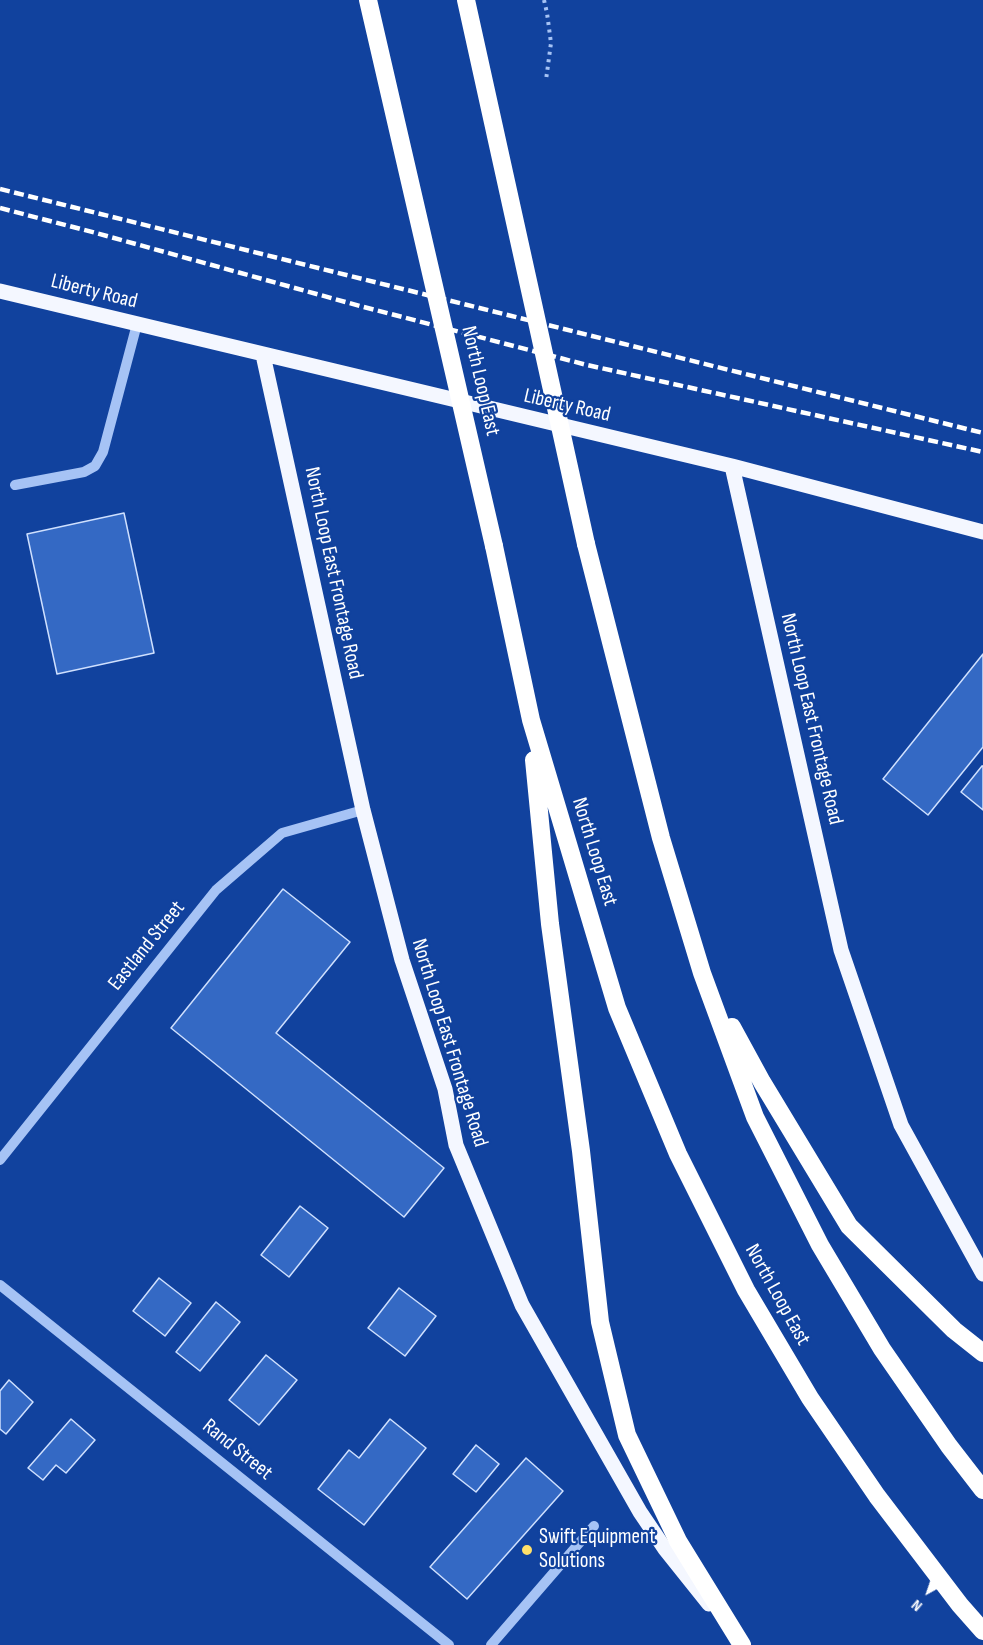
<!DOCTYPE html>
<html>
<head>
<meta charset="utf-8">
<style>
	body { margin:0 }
	#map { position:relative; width:983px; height:1645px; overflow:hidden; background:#11429e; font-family:"Sofia Sans Condensed",sans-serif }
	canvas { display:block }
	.north { position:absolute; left:899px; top:1561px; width:60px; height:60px; -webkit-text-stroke:4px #11429e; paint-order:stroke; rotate:220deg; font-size:16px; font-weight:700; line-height:24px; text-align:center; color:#fff }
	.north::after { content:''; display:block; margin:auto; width:21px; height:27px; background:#fff; clip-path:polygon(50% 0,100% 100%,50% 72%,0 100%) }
</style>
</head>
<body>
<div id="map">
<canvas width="983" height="1645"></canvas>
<div class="north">N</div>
</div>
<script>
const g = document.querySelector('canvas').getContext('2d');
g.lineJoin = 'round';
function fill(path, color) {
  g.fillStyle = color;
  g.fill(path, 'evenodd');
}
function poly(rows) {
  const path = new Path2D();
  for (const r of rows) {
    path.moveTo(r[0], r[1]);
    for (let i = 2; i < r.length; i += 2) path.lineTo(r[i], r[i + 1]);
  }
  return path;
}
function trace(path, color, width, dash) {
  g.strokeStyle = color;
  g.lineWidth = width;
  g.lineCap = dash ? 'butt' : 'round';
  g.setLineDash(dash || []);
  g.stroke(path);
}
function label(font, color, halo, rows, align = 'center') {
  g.font = font + ' "Sofia Sans Condensed",sans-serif';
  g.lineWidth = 4.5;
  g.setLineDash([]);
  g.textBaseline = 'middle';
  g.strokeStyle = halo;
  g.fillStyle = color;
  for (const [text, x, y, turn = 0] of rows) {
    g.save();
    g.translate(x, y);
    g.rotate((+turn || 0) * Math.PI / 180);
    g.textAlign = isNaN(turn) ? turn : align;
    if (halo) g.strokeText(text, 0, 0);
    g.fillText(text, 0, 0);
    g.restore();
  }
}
const building = poly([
	[124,513,154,653,57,674,27,534,124,513],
	[983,654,983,747,928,815,883,779,983,654],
	[982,766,983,766,983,810,961,792,982,766],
	[283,889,350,942,276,1033,444,1168,404,1217,171,1028,283,889],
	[300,1206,328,1228,289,1277,261,1255,300,1206],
	[159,1278,191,1303,165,1336,133,1311,159,1278],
	[399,1288,436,1316,405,1356,368,1328,399,1288],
	[216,1302,240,1322,200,1371,176,1352,216,1302],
	[266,1355,297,1380,259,1425,229,1400,266,1355],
	[9,1380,33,1402,6,1434,0,1429,0,1391,9,1380],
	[71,1419,95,1440,66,1473,56,1465,43,1480,28,1468,71,1419],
	[390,1419,426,1448,364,1525,318,1489,349,1450,359,1458,390,1419],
	[476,1445,499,1464,476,1492,453,1474,476,1445],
	[526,1458,563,1491,467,1599,430,1567,526,1458]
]);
const path = poly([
	[544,0,547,13,551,43,546,80]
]);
const minor = poly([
	[15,485,84,472,95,466,103,452,137,324],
	[0,1160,216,890,282,833,363,810],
	[0,1285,449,1645],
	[491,1645,594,1526]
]);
const major = poly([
	[0,291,732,466,983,532],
	[263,355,363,810,402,960,445,1089,456,1145,522,1305,640,1512,665,1549,709,1604],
	[732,466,841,950,901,1125,983,1274]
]);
const highway = poly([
	[586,544,661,838,702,973,755,1117,820,1245,882,1349,949,1446,983,1490],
	[494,546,531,720,617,1008,678,1154,746,1290,810,1398,877,1496,960,1605,983,1631],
	[534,760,550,924,581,1151,600,1322,627,1435,678,1541,742,1645],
	[732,1027,762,1082,849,1226,954,1330,983,1353]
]);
const rail = poly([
	[0,189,983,433],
	[0,208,96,233,360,306,587,365,983,452]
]);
const highwayBridge = poly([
	[368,0,494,546],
	[466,0,586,544]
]);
const markers = [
	[527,1550,6,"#ffe06a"]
];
const streetNames = [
	["Liberty Road",94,292,14],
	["North Loop East",480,381,77],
	["Liberty Road",567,406,13],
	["North Loop East Frontage Road",333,573,78],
	["North Loop East Frontage Road",811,719,77],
	["North Loop East",594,852,73],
	["Eastland Street",147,946,-51],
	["North Loop East Frontage Road",449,1043,73],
	["North Loop East",777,1295,61],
	["Rand Street",237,1450,39]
];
const poiNames = [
	["Swift Equipment",539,1538],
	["Solutions",539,1562]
];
fill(building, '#3469c4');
trace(building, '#cfe0fe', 1.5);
trace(path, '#a6c3f5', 4, [3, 4.5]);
trace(minor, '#a6c3f5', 10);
trace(major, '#f4f7ff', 15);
trace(highway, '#fff', 18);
trace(rail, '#fff', 4.5, [10, 4.5]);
trace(highwayBridge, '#fff', 18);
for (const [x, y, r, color] of markers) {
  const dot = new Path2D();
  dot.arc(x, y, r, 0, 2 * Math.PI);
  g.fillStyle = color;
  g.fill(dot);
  trace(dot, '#11429e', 2);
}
label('21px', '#fff', '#11429e', streetNames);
label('21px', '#fff', '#11429e', poiNames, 'left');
</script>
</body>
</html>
